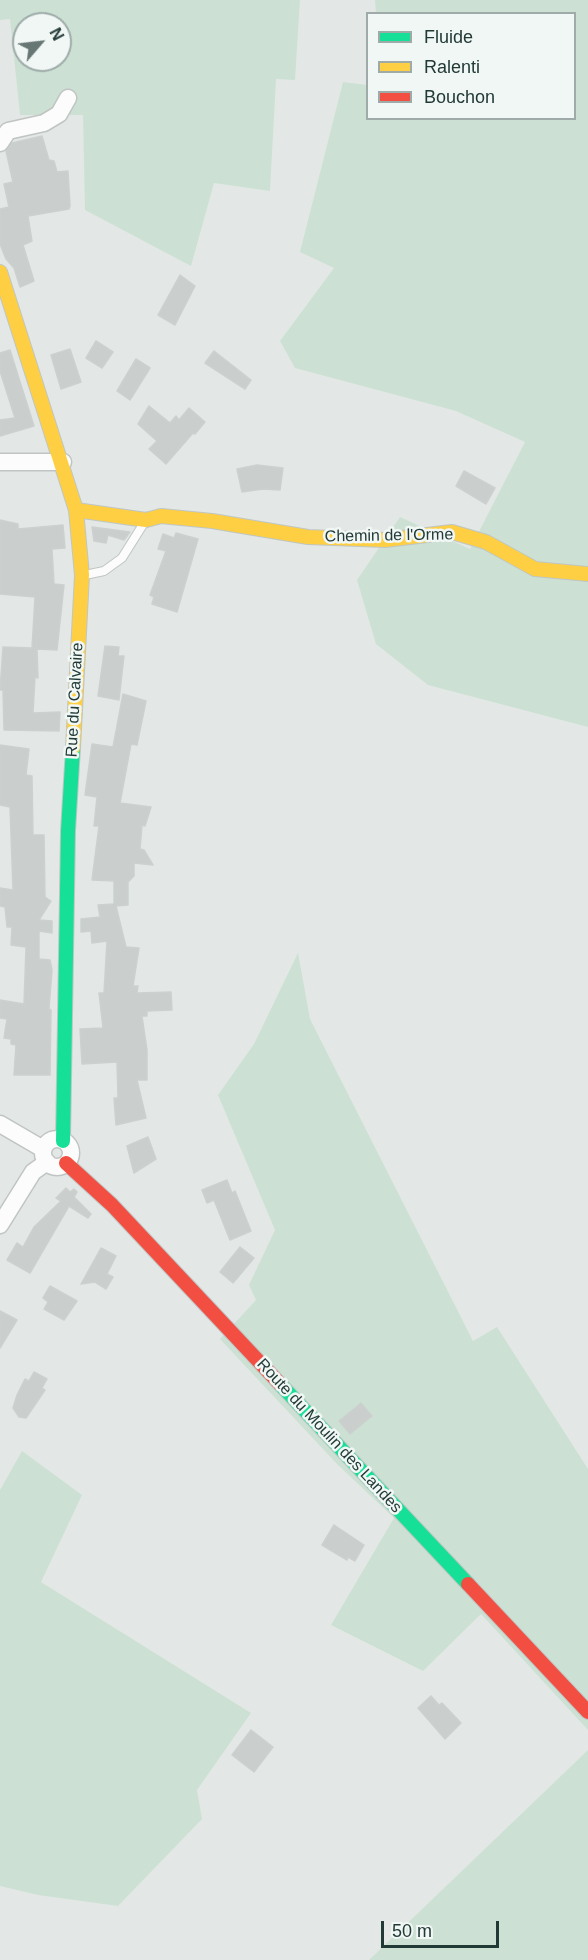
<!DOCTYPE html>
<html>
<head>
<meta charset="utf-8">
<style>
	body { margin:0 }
	#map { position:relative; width:588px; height:1960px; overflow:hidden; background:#e3e8e6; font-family:Arial,sans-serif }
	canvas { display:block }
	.legend { position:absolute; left:366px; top:12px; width:210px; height:108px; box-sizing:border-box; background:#f1f7f5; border:2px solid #9eaba9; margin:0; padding:8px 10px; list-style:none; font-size:18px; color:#223a36 }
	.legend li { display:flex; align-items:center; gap:12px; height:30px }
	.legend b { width:30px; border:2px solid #9eaba9 }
	.north { position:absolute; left:12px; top:12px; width:60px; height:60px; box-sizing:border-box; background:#f1f7f5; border:2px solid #9eaba9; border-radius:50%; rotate:62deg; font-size:16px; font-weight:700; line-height:24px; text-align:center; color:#223a36 }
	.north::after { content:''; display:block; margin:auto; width:21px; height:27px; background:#667774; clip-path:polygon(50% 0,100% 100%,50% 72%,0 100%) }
	.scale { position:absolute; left:381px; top:1921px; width:118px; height:27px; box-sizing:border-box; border:3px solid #223a36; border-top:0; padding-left:8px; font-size:18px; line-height:21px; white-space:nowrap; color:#223a36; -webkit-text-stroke:4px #f1f7f5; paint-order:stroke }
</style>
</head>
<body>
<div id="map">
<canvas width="588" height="1960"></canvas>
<ul class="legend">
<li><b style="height:8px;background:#16e098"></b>Fluide</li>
<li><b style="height:8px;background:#ffcf43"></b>Ralenti</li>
<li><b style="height:8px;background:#f24e42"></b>Bouchon</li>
</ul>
<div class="north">N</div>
<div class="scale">50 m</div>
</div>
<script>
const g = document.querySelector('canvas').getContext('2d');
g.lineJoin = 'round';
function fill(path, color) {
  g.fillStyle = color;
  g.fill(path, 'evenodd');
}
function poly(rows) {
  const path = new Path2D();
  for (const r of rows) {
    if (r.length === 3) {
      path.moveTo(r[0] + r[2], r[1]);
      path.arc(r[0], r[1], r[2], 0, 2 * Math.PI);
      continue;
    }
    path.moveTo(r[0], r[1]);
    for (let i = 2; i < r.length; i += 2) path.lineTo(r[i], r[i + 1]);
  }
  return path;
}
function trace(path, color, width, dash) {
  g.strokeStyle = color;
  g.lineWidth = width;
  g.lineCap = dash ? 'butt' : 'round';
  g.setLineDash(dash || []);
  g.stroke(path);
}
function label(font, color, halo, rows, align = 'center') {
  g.font = font + ' Arial,sans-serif';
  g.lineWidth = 5;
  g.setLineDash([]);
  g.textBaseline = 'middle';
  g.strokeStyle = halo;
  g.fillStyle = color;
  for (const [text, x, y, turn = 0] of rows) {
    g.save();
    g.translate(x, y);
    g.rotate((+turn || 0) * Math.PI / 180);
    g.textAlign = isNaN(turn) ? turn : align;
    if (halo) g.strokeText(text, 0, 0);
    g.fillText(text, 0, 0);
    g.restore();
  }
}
const green = poly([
	[0,0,300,0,295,80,276,79,270,191,214,183,191,266,85,210,83,115,20,115,10,19,0,20],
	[24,24,60,24,60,60,24,60],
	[375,0,588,0,588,727,428,685,376,644,357,580,400,517,470,549,525,442,456,411,295,368,280,341,334,268,300,252,343,82,367,85,368,118,574,118,574,14,376,13],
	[298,953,310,1019,473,1341,497,1327,588,1469,588,1730,481,1614,423,1671,331,1625,394,1518,337,1464,220,1339,256,1300,249,1285,275,1230,218,1095,254,1044],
	[22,1451,82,1495,41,1582,251,1713,197,1790,202,1819,118,1906,38,1895,0,1886,0,1490],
	[588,1750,588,1960,369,1960]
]);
const building = poly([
	[42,136,49,160,54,161,57,172,68,171,70,206,69,209,28,216,32,241,23,245,34,281,20,287,14,268,6,259,0,244,0,209,9,207,4,184,13,182,6,151,12,143,42,136],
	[180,275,195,286,175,325,158,315,180,275],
	[96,341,113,352,102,368,86,358,96,341],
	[70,349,81,382,61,389,51,355,70,349],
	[10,350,34,426,0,436,0,420,15,418,0,371,0,353,10,350],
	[214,351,251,380,245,389,205,363,214,351],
	[136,359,150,368,130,400,117,391,136,359],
	[149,406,170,423,176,416,179,420,189,408,205,422,195,434,193,433,166,464,149,449,157,441,138,424,149,406],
	[257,465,283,468,280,490,263,489,242,492,237,469,257,465],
	[464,471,495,488,486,504,456,486,464,471],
	[0,520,18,524,18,529,63,525,65,548,52,549,54,584,64,585,57,650,37,649,38,678,35,677,33,713,60,712,59,731,4,730,3,690,0,690,3,647,32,648,35,597,0,594,0,520],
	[92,527,130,532,124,540,108,535,106,543,94,541,92,527],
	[176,533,198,539,177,612,152,604,154,597,150,595,166,551,158,549,163,534,174,538,176,533],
	[105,646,119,647,118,656,124,656,119,700,98,696,105,646],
	[123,694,146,701,137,745,131,744,120,803,151,807,145,826,142,825,140,849,144,850,153,865,134,863,134,876,128,882,128,905,116,906,126,947,139,948,133,986,138,986,137,993,171,992,172,1010,147,1011,147,1016,142,1016,147,1050,147,1080,137,1080,146,1118,116,1125,114,1098,118,1098,117,1062,82,1064,80,1029,103,1028,99,993,104,993,107,941,92,943,91,931,81,932,81,919,100,917,98,905,114,904,114,881,92,880,99,826,94,826,97,797,85,795,92,744,113,747,123,694],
	[0,745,29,749,26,775,32,776,33,835,44,835,45,897,51,901,39,920,52,921,52,933,39,931,39,959,50,960,52,970,49,1009,51,1010,50,1075,14,1075,16,1045,11,1044,11,1039,4,1038,7,1019,0,1018,0,1000,24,1004,26,947,11,945,12,927,7,927,5,907,0,906,0,888,13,890,10,807,0,805,0,745],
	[148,1137,156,1159,134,1173,127,1146,148,1137],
	[227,1180,232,1193,235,1191,251,1231,230,1240,214,1200,207,1203,202,1190,227,1180],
	[66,1188,70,1192,74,1189,77,1192,74,1197,91,1214,88,1218,69,1206,30,1273,7,1260,17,1243,23,1247,34,1227,61,1201,56,1198,66,1188],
	[240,1247,254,1258,233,1283,220,1272,240,1247],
	[101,1248,116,1256,107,1274,113,1277,106,1289,95,1282,81,1284,101,1248],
	[50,1286,77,1301,64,1320,44,1309,48,1302,43,1298,50,1286],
	[0,1311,17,1320,0,1348,0,1311],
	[34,1372,47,1379,42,1388,45,1390,26,1418,19,1417,13,1408,17,1395,25,1379,29,1381,34,1372],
	[361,1403,372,1416,350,1434,339,1421,361,1403],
	[334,1525,364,1545,355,1561,348,1557,347,1560,322,1545,334,1525],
	[431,1696,439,1705,442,1703,461,1723,445,1739,418,1708,431,1696],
	[251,1730,273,1747,254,1772,232,1755,251,1730]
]);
const lane = poly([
	[85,575,104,571,122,558,144,523]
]);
const street = poly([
	[0,143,8,131,44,123,59,114,68,98],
	[0,462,63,462],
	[0,1124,43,1149],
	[57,1153,14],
	[0,1225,33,1172,47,1162]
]);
const fast = poly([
	[63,1141,68,831,73,748],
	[280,1384,468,1584]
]);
const slow = poly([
	[0,272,76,510,82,575,73,748],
	[76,510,146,520,161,516,212,521,308,537,385,540,452,532,486,542,535,569,588,574]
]);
const jam = poly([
	[66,1163,112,1205,280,1384],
	[468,1584,588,1712]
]);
const streetNames = [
	["Chemin de l'Orme",389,536,-1],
	["Rue du Calvaire",75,700,-87],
	["Route du Moulin des Landes",329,1436,47]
];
fill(green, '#cce1d4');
fill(building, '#cacfcd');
trace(building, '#ccd1cf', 1.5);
trace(lane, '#c0c5c3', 10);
trace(street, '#c0c5c3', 19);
trace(fast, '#bfc6c4', 16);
trace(slow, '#bfc6c4', 16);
trace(jam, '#bfc6c4', 16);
trace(lane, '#fbfcfb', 8);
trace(street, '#fbfcfb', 16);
trace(fast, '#16e098', 14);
trace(slow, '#ffcf43', 14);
trace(jam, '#f24e42', 14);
label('16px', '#223a36', '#f1f7f5', streetNames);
</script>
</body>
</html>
